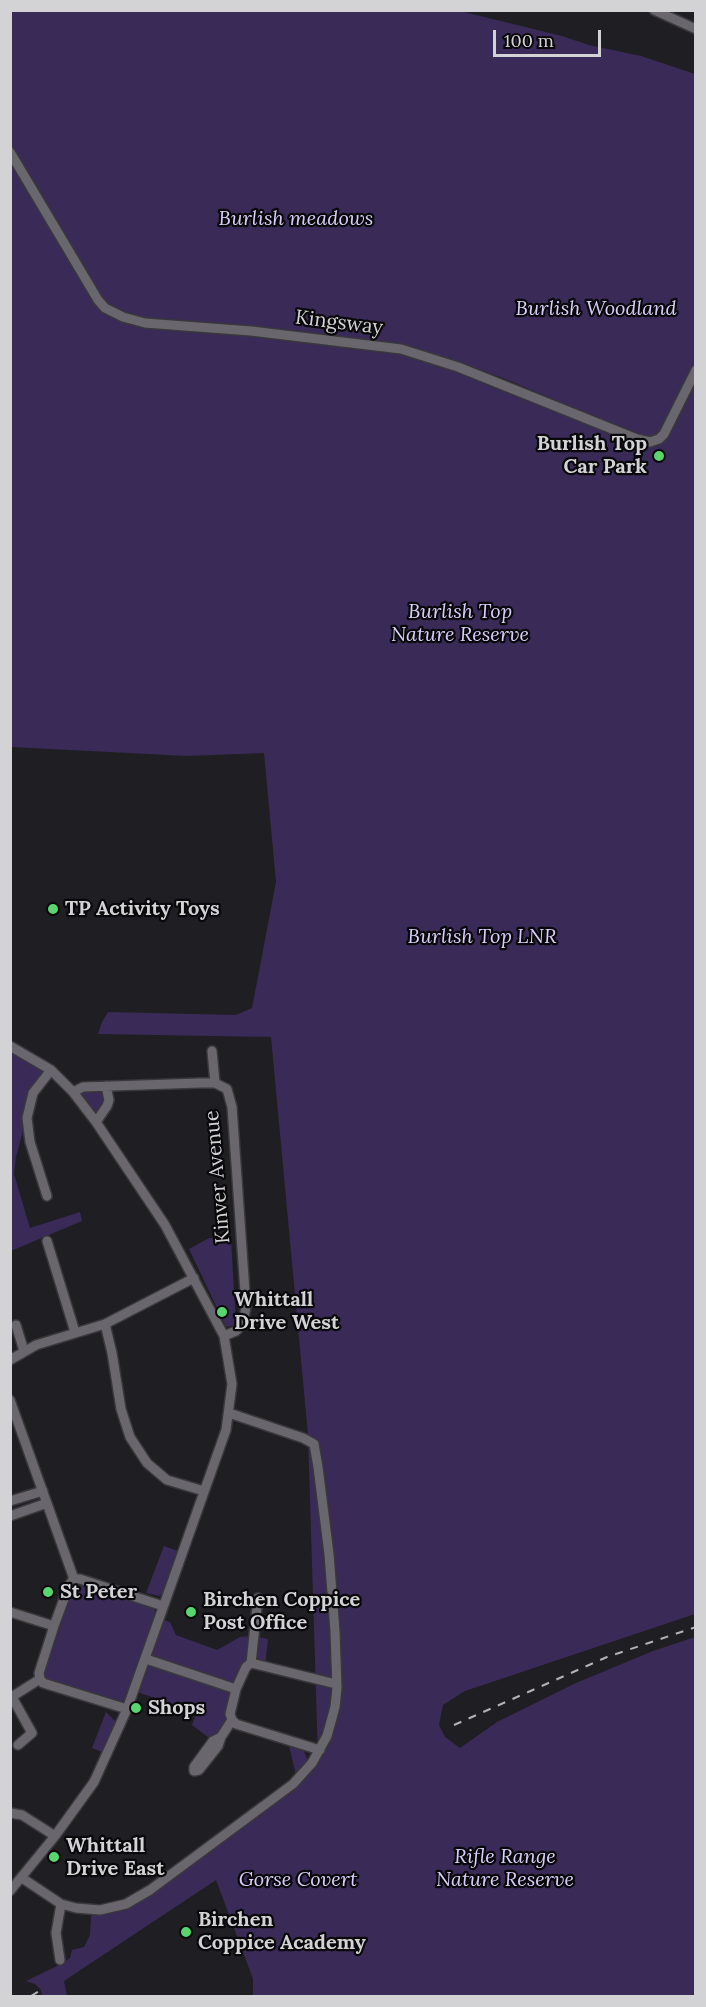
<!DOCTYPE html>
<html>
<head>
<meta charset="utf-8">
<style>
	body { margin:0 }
	#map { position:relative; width:706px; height:2007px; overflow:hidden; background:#1f1e23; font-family:Lora,serif }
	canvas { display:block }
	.frame { position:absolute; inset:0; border:12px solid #d3d2d5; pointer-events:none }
	.scale { position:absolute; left:493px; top:30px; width:108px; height:27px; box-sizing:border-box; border:3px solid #d3d2d5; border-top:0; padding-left:8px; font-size:18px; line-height:21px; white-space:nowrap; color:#d3d2d5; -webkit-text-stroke:4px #09080a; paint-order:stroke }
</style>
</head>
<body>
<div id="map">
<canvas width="706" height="2007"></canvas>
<div class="frame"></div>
<div class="scale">100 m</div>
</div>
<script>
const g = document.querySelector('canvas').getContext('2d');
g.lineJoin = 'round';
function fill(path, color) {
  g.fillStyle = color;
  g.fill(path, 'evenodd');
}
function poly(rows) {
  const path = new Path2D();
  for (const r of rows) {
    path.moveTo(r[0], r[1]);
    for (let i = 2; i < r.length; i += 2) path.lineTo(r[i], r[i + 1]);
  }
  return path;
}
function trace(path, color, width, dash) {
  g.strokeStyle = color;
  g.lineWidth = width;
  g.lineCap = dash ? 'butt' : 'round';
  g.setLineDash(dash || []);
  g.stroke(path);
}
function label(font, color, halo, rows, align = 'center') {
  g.font = font + ' Lora,serif';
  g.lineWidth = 4.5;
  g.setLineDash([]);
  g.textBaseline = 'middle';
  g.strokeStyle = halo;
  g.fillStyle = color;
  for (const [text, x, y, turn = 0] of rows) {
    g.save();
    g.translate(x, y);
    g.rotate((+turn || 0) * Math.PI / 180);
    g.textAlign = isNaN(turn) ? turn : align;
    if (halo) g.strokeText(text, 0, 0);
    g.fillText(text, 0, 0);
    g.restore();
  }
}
const green = poly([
	[11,11,460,11,562,36,589,45,641,56,695,74,695,362,662,431,657,438,644,438,508,380,462,363,459,372,647,446,659,439,662,442,666,436,695,377,695,1614,465,1691,443,1705,439,1725,445,1737,460,1748,497,1722,576,1683,653,1651,695,1637,695,1996,253,1996,253,1979,216,1880,64,1981,67,1996,42,1996,41,1990,35,1984,26,1981,63,1963,70,1958,72,1950,84,1947,90,1935,91,1915,107,1913,145,1897,293,1787,318,1758,308,1435,271,1037,98,1034,102,1022,108,1012,236,1015,252,1008,276,882,264,753,187,756,11,747],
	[11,1046,51,1070,33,1093,16,1157,14,1174,30,1228,80,1212,82,1221,11,1251],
	[106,1086,108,1094,96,1122,74,1093],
	[209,1238,231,1239,236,1325,226,1327,189,1249],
	[164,1546,178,1551,164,1593,159,1596,146,1593],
	[80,1583,154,1608,155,1614,124,1704,49,1682,44,1675,73,1587],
	[160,1619,170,1622,176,1635,217,1650,240,1637,253,1636,268,1639,265,1666,246,1667,232,1720,213,1741,192,1725,197,1712,134,1691],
	[106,1712,115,1721,116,1727,104,1753,92,1748],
	[289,1746,303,1749,308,1761,296,1775]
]);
const minor = poly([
	[654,10,696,29],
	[10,152,98,300,105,308,123,317,145,323,251,331,401,349,458,367,637,439,650,442,659,439,664,434,696,370],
	[10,1046,51,1070,73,1092,96,1122,165,1225,224,1336,232,1384,226,1430,127,1709,94,1782,55,1836,10,1891],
	[212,1051,215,1083],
	[73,1092,83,1087,200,1083,215,1083,227,1089,232,1107,246,1306,243,1324,236,1331,224,1336],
	[96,1122,107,1106,109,1100,106,1086],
	[47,1196,30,1142,27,1118,33,1093,51,1070],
	[47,1241,75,1332],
	[105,1324,112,1353,121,1409,130,1437,147,1463,167,1480,204,1491],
	[16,1325,24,1351],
	[10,1360,36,1345,105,1324,194,1278],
	[10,1400,74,1579],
	[10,1501,43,1491],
	[10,1516,47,1503],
	[10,1612,54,1626],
	[146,1659,236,1689],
	[251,1663,336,1684],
	[12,1697,32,1733,18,1745],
	[10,1698,40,1679],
	[127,1709,43,1683,40,1679,39,1673,54,1626,69,1585,74,1579,80,1579,163,1606],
	[232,1720,236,1724,320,1750],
	[221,1737,213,1741,194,1767,194,1771,199,1770,218,1746,221,1737,232,1720,230,1714,236,1689,246,1667,251,1663,258,1598],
	[10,1813,22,1815,55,1836],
	[22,1878,61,1904,76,1908,100,1910,126,1904,150,1890,293,1784,312,1763,327,1736,335,1707,337,1688,335,1631,329,1554,318,1467,314,1444,303,1438,229,1413],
	[60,1960,56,1933,61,1904]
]);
const rail = poly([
	[454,1725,607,1657,696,1627],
	[31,1996,41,1990]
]);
const markers = [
	[659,456,6,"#59d56f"],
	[53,909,6,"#59d56f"],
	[222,1312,6,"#59d56f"],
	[48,1592,6,"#59d56f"],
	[191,1612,6,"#59d56f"],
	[136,1708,6,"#59d56f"],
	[54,1857,6,"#59d56f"],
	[186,1932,6,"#59d56f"]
];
const parkNames = [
	["Burlish meadows",296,219],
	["Burlish Woodland",596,309],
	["Burlish Top",460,612],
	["Nature Reserve",460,635],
	["Burlish Top LNR",482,937],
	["Rifle Range",505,1857],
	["Nature Reserve",505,1880],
	["Gorse Covert",298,1880]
];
const streetNames = [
	["Kingsway",339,323,7],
	["Kinver Avenue",218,1177,-95]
];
const poiNames = [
	["Burlish Top",647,444,"right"],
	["Car Park",647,467,"right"],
	["TP Activity Toys",65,909],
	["Whittall",234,1300],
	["Drive West",234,1323],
	["St Peter",60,1592],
	["Birchen Coppice",203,1600],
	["Post Office",203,1623],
	["Shops",148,1708],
	["Whittall",66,1846],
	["Drive East",66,1869],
	["Birchen",198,1920],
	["Coppice Academy",198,1943]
];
fill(green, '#392a57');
trace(minor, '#39383c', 12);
trace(minor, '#69676d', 9);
trace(rail, '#b2b1b5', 2, [8, 8]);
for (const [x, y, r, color] of markers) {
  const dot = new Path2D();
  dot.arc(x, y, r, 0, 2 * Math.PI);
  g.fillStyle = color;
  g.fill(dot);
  trace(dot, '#09080a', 2);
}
label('italic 20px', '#d9cefa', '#09080a', parkNames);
label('20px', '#d3d2d5', '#09080a', streetNames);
label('bold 20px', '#d3d2d5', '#09080a', poiNames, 'left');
</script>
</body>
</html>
